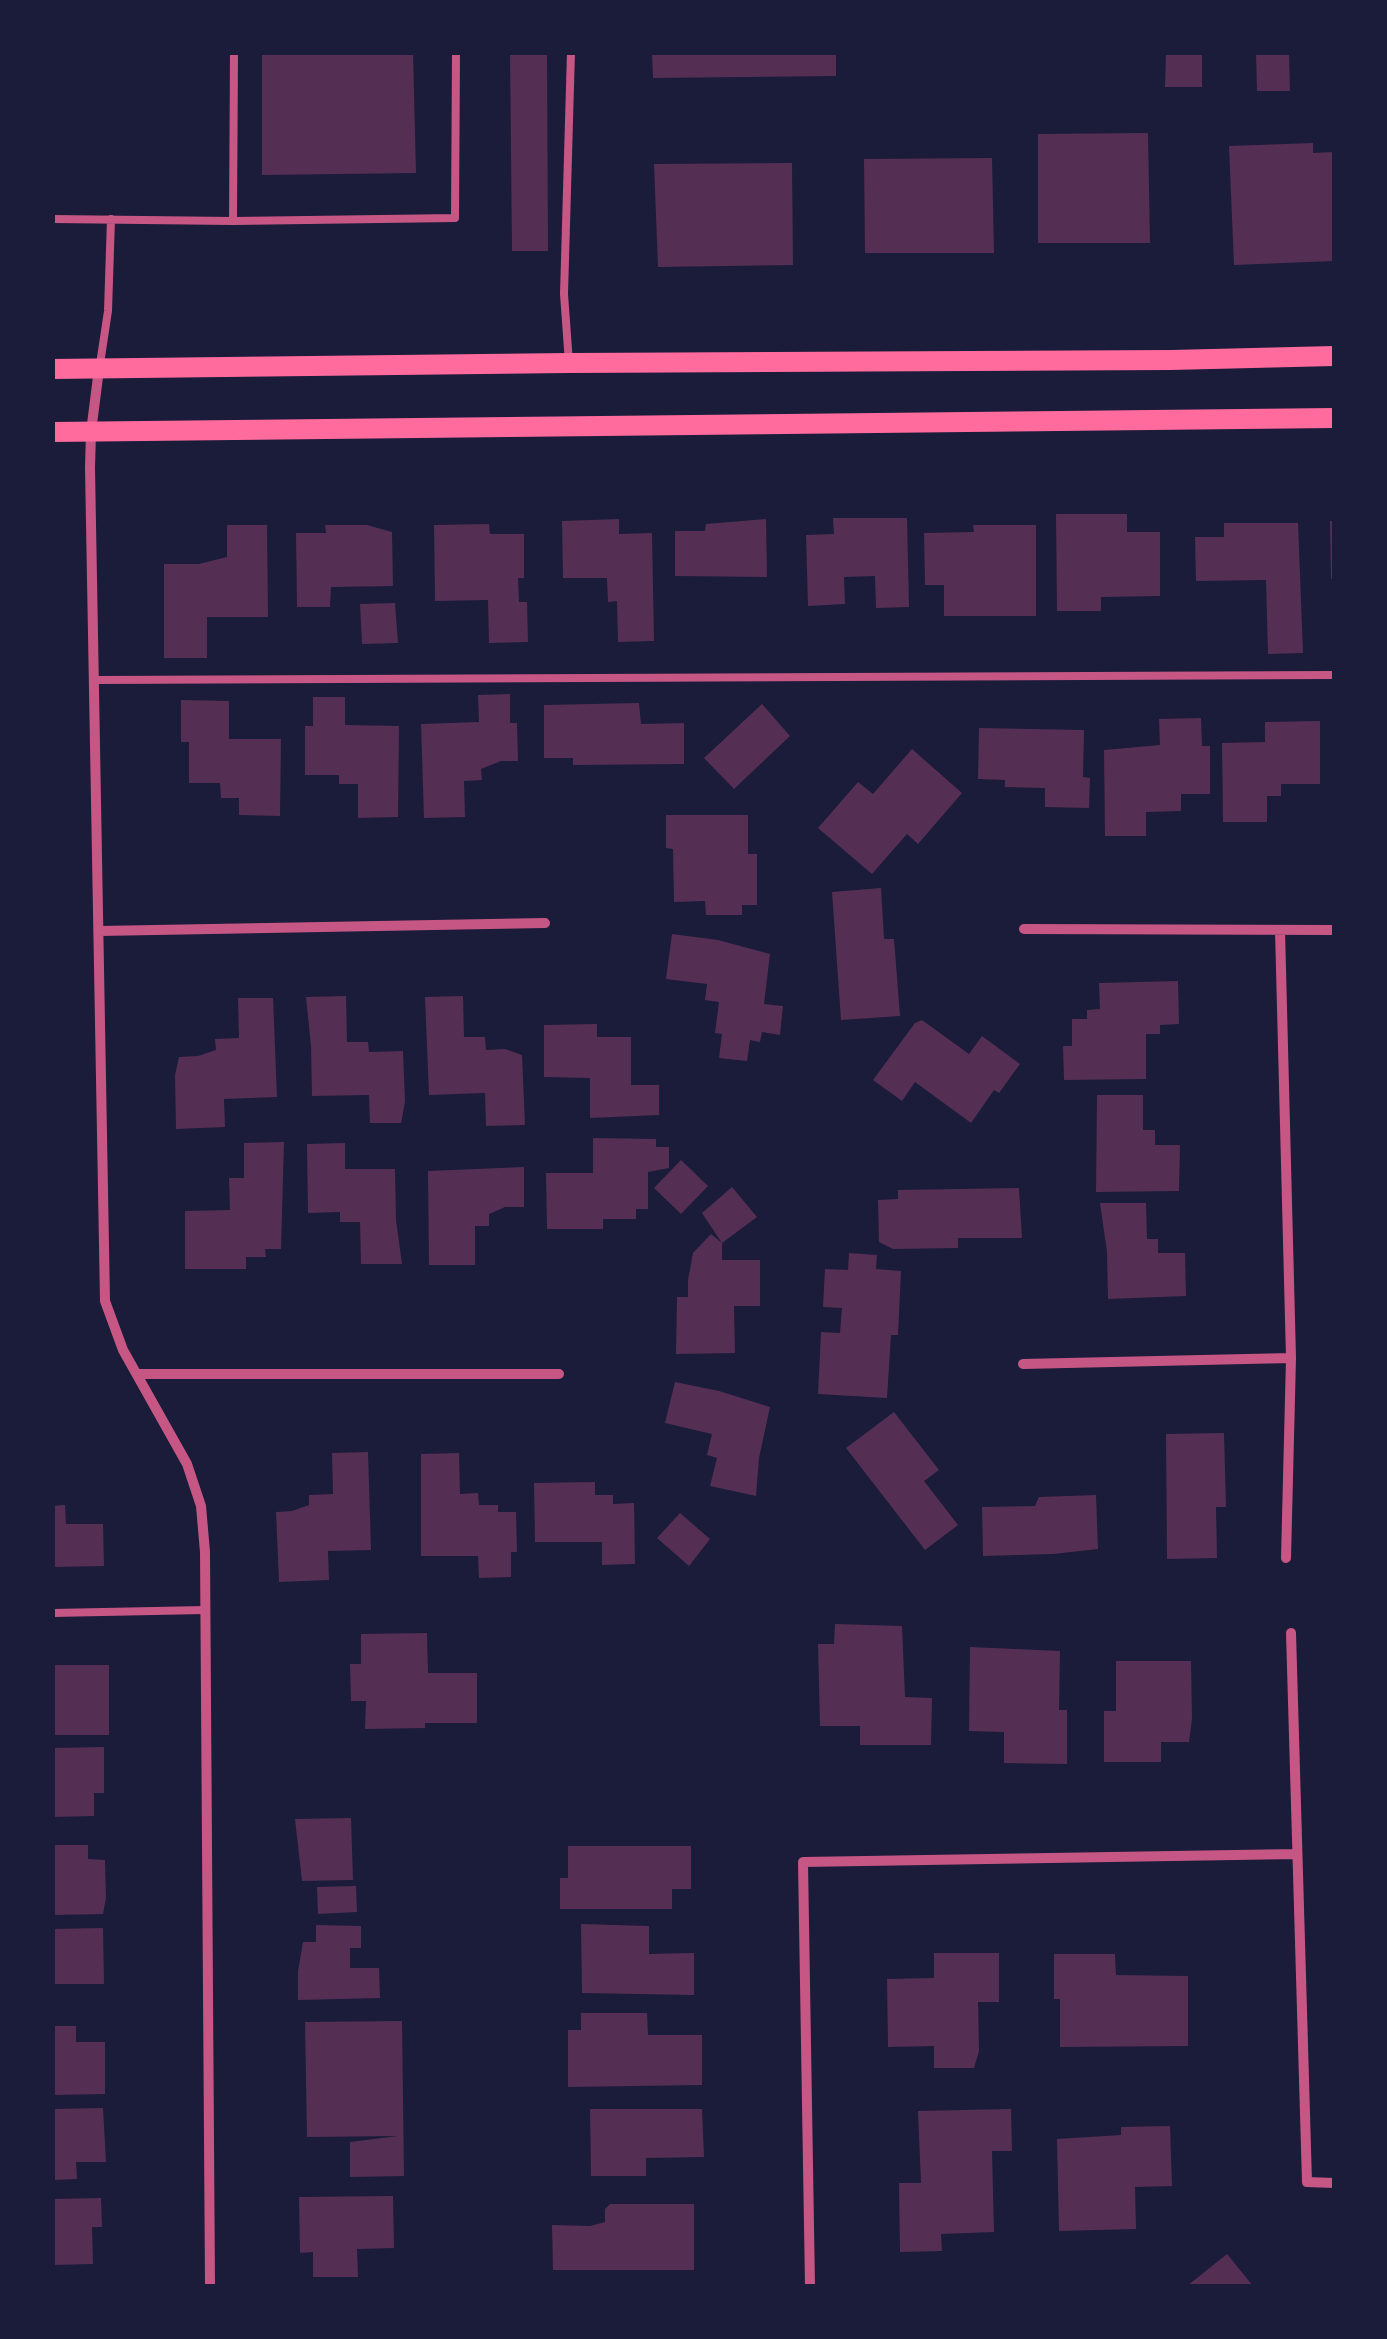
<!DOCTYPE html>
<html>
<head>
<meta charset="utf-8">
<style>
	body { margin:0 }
	#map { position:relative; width:1387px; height:2339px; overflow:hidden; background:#1b1b3a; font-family:Bitter,serif }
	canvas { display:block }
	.frame { position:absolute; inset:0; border:55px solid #1b1b3a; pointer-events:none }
</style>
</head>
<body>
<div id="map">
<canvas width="1387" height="2339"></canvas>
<div class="frame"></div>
</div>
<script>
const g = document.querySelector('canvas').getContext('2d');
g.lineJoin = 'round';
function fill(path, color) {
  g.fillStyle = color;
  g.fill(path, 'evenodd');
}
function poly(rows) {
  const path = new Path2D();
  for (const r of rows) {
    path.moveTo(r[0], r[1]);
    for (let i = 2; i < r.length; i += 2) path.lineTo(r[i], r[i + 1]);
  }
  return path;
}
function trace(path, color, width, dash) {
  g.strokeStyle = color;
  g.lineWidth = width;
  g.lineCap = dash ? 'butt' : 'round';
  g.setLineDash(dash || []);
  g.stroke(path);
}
const building = poly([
	[262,52,413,52,416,173,262,175],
	[510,52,547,52,548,251,512,251],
	[652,52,836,52,836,76,653,78],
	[1166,52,1202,52,1202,87,1165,87],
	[1256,52,1289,52,1290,91,1257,91],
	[1148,133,1150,243,1038,243,1038,134],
	[1313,143,1313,153,1334,152,1334,261,1234,265,1229,146],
	[992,158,994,253,865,253,864,159],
	[792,163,793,265,658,267,654,164],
	[1056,514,1127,514,1127,532,1160,532,1160,596,1101,597,1101,611,1057,611],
	[833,518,907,518,909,607,876,608,875,576,844,577,845,604,808,606,806,535,834,534],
	[619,519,619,534,652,533,654,641,618,642,617,601,608,602,607,578,563,578,562,521],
	[766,519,767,577,675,576,675,531,705,531,706,524],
	[1330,521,1334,521,1334,578,1331,579],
	[1224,523,1298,523,1303,653,1268,654,1266,580,1196,581,1195,537,1224,537],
	[489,524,490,534,524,534,524,578,518,578,519,602,527,602,528,642,489,643,488,600,435,601,434,525],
	[227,525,267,525,268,617,207,617,207,658,164,658,164,564,199,564,227,557],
	[325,525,367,525,392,532,393,586,331,587,330,607,297,607,296,533,326,533],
	[973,525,1036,525,1036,616,944,616,944,585,925,585,924,533,974,532],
	[395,603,398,643,362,644,360,604],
	[510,694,510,723,517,723,518,761,501,761,481,769,482,780,464,781,465,817,424,818,421,724,479,722,478,695],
	[313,697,345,697,345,725,399,726,398,817,358,818,358,784,339,784,339,775,305,775,305,726,313,726],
	[181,700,229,701,229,739,281,739,280,816,239,815,239,798,221,798,220,783,189,783,189,742,181,742],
	[639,703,641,724,684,723,684,764,573,765,573,758,544,758,544,705],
	[762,704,790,736,734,789,704,758],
	[1201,718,1202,746,1210,746,1210,794,1181,794,1181,811,1146,812,1146,836,1105,836,1104,750,1160,745,1159,719],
	[1320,721,1320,784,1281,784,1281,796,1267,796,1267,822,1223,822,1222,743,1265,742,1265,722],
	[979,728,1084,730,1083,777,1090,778,1089,808,1045,807,1045,788,1005,787,1005,780,978,779],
	[912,749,962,793,918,844,907,834,872,874,818,828,858,782,873,794],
	[666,815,748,815,748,854,757,854,757,905,742,905,742,915,706,915,705,901,674,902,673,849,666,848],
	[881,888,884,939,894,939,900,1016,841,1020,832,892],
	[672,934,718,940,770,954,764,1004,783,1006,780,1035,762,1032,760,1042,750,1040,747,1061,719,1058,722,1034,715,1033,719,1002,705,1000,707,984,666,979],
	[1178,981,1179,1024,1160,1025,1160,1034,1146,1034,1146,1079,1064,1080,1063,1046,1072,1046,1072,1019,1087,1019,1087,1010,1100,1009,1099,983],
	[346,996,347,1042,368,1042,369,1052,403,1051,405,1102,401,1123,370,1123,369,1095,312,1096,311,1046,306,997],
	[463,996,464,1037,485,1037,486,1050,505,1049,522,1055,525,1125,486,1126,485,1093,429,1095,425,997],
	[238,998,273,998,277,1097,224,1099,225,1127,176,1129,175,1075,179,1057,198,1056,216,1050,215,1039,239,1038],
	[922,1020,969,1054,982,1036,1020,1064,999,1093,994,1090,971,1123,915,1082,902,1101,873,1080,915,1023],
	[597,1024,597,1037,631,1037,631,1085,659,1085,659,1115,590,1118,590,1078,544,1077,544,1025],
	[1097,1095,1143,1095,1143,1130,1155,1130,1155,1145,1180,1145,1179,1191,1096,1192],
	[593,1138,656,1139,656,1147,669,1147,669,1168,648,1172,648,1209,636,1209,636,1219,603,1219,603,1229,547,1229,546,1173,593,1173],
	[284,1142,281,1249,265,1249,266,1257,246,1257,246,1269,185,1269,185,1211,230,1210,229,1178,244,1178,244,1143],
	[345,1143,345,1169,395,1169,396,1220,402,1264,361,1264,360,1222,340,1222,340,1212,308,1213,307,1144],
	[681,1160,708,1186,681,1214,654,1188],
	[524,1167,524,1207,505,1207,489,1214,489,1226,475,1226,475,1265,429,1265,428,1171],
	[732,1187,757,1217,722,1243,722,1260,760,1260,760,1306,734,1306,735,1353,676,1354,677,1297,688,1297,688,1280,693,1253,711,1234,722,1243,702,1213],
	[1019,1188,1022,1238,958,1238,958,1248,893,1249,879,1242,878,1200,898,1199,898,1190],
	[1100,1203,1146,1203,1147,1239,1158,1239,1158,1253,1185,1253,1186,1296,1108,1299,1107,1252],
	[849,1253,877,1255,876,1269,901,1271,898,1335,891,1335,887,1398,818,1394,821,1332,840,1333,842,1308,823,1307,825,1269,848,1270],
	[675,1382,719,1391,770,1407,759,1458,756,1496,710,1486,717,1458,707,1455,712,1434,665,1423],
	[894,1412,939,1470,924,1481,958,1525,925,1550,846,1448],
	[1224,1433,1226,1507,1216,1507,1217,1558,1167,1559,1166,1434],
	[368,1452,371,1550,328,1551,329,1580,279,1582,276,1512,292,1511,309,1505,309,1495,333,1494,332,1453],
	[459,1453,460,1494,478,1493,479,1505,498,1505,498,1512,516,1512,517,1552,511,1552,511,1577,479,1578,478,1556,421,1556,421,1454],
	[595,1482,595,1495,613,1495,613,1504,634,1503,635,1564,602,1565,602,1542,535,1542,534,1483],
	[1096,1495,1098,1549,1053,1554,983,1556,982,1507,1035,1506,1039,1497],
	[65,1505,66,1524,103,1524,104,1566,52,1567,52,1506],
	[680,1513,710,1539,689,1566,657,1538],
	[835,1624,902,1626,905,1697,932,1698,931,1745,860,1745,860,1726,820,1726,818,1644,834,1644],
	[427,1633,428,1673,477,1673,477,1723,425,1723,425,1728,365,1729,366,1701,351,1701,350,1664,361,1664,361,1634],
	[970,1647,1060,1651,1059,1710,1067,1710,1067,1764,1004,1763,1004,1732,969,1731],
	[1116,1661,1191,1661,1192,1719,1189,1742,1161,1742,1161,1762,1104,1762,1104,1711,1116,1711],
	[52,1665,109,1665,109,1735,52,1735],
	[104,1747,104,1793,94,1793,94,1816,52,1817,52,1748],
	[351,1818,353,1880,302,1881,295,1819],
	[52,1845,88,1845,88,1859,105,1860,106,1898,103,1914,52,1915],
	[568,1846,691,1846,691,1889,672,1889,672,1909,560,1909,560,1878,568,1878],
	[356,1886,357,1912,318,1914,317,1887],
	[581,1924,649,1926,649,1954,694,1953,694,1995,582,1993],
	[316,1925,361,1926,361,1948,350,1948,350,1968,379,1968,380,1998,298,2000,298,1971,303,1942,316,1942],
	[103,1928,104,1984,52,1984,52,1929],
	[934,1953,999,1953,999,2002,978,2002,979,2051,974,2068,934,2068,934,2046,888,2047,887,1979,934,1978],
	[1054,1954,1115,1954,1116,1975,1188,1976,1188,2046,1060,2047,1060,1999,1054,1999],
	[581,2013,647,2013,648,2035,702,2035,702,2085,568,2087,568,2030,581,2030],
	[402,2021,404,2176,350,2177,350,2142,398,2136,307,2137,305,2022],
	[52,2026,76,2026,76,2042,105,2042,105,2094,52,2095],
	[103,2108,106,2162,76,2162,77,2179,52,2180,52,2109],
	[590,2109,702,2109,704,2157,646,2158,646,2176,591,2176],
	[1011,2109,1012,2151,992,2151,994,2232,941,2234,942,2251,900,2252,899,2183,921,2183,918,2111],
	[1170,2126,1172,2186,1135,2187,1136,2229,1059,2231,1057,2139,1121,2135,1121,2127],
	[393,2196,394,2248,357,2249,358,2277,313,2277,313,2252,300,2253,299,2197],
	[101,2198,102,2227,92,2227,93,2264,52,2265,52,2199],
	[610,2204,694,2204,694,2270,553,2270,552,2225,590,2226,605,2222,605,2209],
	[1227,2254,1253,2286,1187,2286]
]);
const service = poly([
	[52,219,233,221,455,218,456,52],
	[233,221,234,52],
	[569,363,564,294,571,52],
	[100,364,108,311,111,219],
	[95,680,1334,675],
	[52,1613,205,1610]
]);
const minor = poly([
	[99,369,91,432,90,468,105,1301,123,1350,187,1464,201,1506,205,1552,210,2286],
	[1024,929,1334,930],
	[1280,930,1291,1358,1286,1558],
	[99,931,545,923],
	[1023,1364,1291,1358],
	[137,1374,559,1374],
	[1291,1633,1307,2182,1334,2183],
	[810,2286,803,1862,1296,1854]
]);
const secondary = poly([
	[52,369,569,363,1171,360,1334,356],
	[52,432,1334,418]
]);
fill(building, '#542f53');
trace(service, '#c65784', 8);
trace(minor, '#c65784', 10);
trace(secondary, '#ff6b9d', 20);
</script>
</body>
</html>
